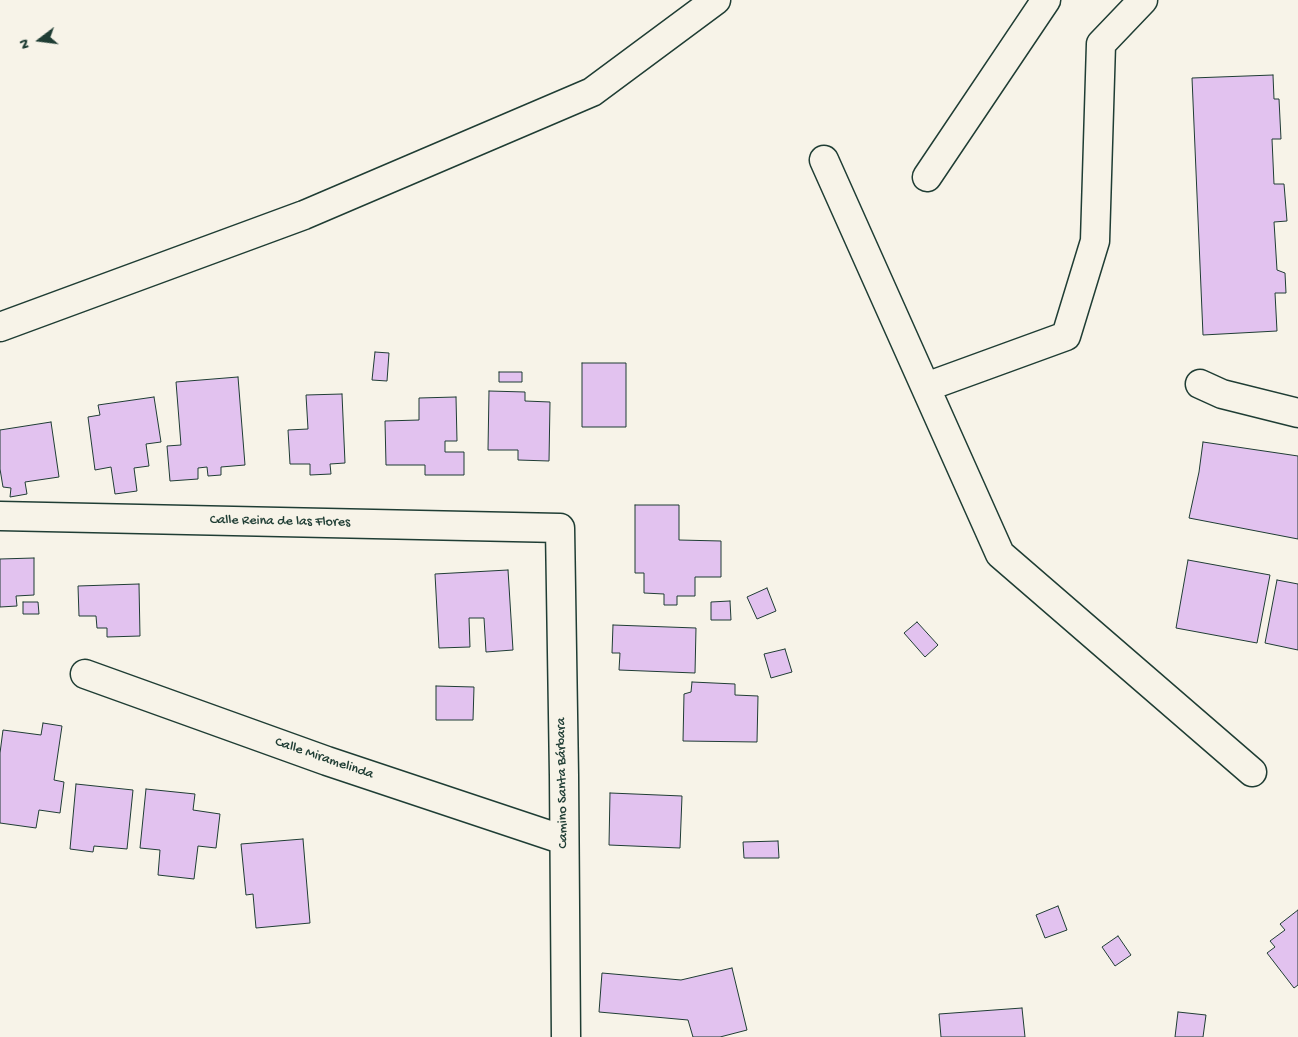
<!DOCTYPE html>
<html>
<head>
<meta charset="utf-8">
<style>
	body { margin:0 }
	#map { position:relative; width:1298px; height:1037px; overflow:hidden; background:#f7f3e8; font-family:"Gochi Hand",sans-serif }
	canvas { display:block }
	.north { position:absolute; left:15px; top:15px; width:50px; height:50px; -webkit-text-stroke:4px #f7f3e8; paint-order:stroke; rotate:255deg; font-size:14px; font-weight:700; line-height:20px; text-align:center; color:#1f3d34 }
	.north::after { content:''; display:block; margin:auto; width:18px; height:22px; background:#1f3d34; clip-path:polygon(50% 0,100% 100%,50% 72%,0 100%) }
</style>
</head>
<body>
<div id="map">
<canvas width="1298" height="1037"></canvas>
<div class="north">N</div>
</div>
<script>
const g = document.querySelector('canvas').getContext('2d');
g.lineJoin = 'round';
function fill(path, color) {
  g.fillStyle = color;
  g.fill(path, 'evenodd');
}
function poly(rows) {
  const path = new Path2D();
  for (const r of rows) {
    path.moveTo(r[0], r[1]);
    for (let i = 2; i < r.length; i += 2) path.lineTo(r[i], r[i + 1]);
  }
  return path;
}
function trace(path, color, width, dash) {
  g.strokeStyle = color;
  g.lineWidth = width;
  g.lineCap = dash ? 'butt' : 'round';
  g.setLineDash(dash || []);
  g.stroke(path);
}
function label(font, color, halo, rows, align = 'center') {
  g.font = font + ' "Gochi Hand",sans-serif';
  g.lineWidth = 4.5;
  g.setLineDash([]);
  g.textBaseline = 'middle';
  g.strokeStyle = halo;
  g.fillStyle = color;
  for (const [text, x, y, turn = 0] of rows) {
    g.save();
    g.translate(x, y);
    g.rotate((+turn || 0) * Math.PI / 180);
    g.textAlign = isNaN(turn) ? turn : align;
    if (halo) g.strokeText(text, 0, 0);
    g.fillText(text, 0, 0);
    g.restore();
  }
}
const building = poly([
	[1273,75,1274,99,1279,99,1281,139,1272,139,1274,184,1284,184,1287,221,1274,222,1277,270,1285,273,1286,293,1275,293,1277,331,1203,335,1192,78,1273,75],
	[375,352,389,353,387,381,372,380,375,352],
	[582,363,626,363,626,427,582,427,582,363],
	[499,372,522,372,522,382,499,382,499,372],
	[238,377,245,465,221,467,221,475,208,476,207,467,198,468,198,479,170,481,167,446,181,445,176,382,238,377],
	[489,391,525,392,525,401,550,402,549,461,518,460,518,450,488,450,489,391],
	[342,394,345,463,330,464,331,474,310,475,310,464,290,464,288,430,308,429,306,395,342,394],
	[154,397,161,442,146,444,149,466,134,468,137,491,115,494,111,467,95,470,88,417,100,415,98,405,154,397],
	[456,397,457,441,445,441,445,452,464,452,464,475,425,475,425,465,386,465,385,421,419,420,419,398,456,397],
	[51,422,59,477,25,482,27,494,10,497,11,488,3,487,0,469,0,430,51,422],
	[1203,442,1298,456,1298,539,1189,518,1199,472,1203,442],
	[635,505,679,505,679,540,721,541,721,577,695,577,695,596,677,596,677,605,664,605,664,594,644,593,644,573,635,573,635,505],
	[34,558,34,595,16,596,17,606,0,607,0,559,34,558],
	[1188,560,1270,575,1257,643,1176,628,1188,560],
	[508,570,513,650,486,652,484,618,469,618,470,647,439,648,435,574,508,570],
	[1277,580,1298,584,1298,650,1265,643,1277,580],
	[139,584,140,636,107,637,107,628,97,628,96,616,79,616,78,586,139,584],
	[767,588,776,611,757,619,747,597,767,588],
	[730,601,731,620,711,620,711,602,730,601],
	[23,602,38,602,39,614,23,614,23,602],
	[917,622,938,645,925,657,904,633,917,622],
	[613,625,696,628,695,673,619,670,620,653,612,653,613,625],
	[785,649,792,672,771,678,764,654,785,649],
	[692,682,735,684,735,695,758,696,757,742,683,741,684,694,691,692,692,682],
	[436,686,474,687,473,720,436,720,436,686],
	[43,723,62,726,54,780,64,782,60,813,39,810,36,828,0,823,0,753,3,730,41,735,43,723],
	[76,784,133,790,127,849,94,846,93,852,70,849,76,784],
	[146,789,195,794,193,810,220,814,216,848,198,846,194,879,158,875,160,850,140,848,146,789],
	[610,793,682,796,680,848,609,845,610,793],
	[303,839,310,923,256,928,253,894,246,895,241,844,303,839],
	[778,841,779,858,744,858,743,842,778,841],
	[1058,906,1067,930,1045,938,1036,915,1058,906],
	[1298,910,1298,985,1294,988,1267,953,1275,947,1270,941,1285,930,1280,924,1298,910],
	[1118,936,1131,955,1115,966,1102,947,1118,936],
	[732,968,747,1030,720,1037,693,1037,688,1020,599,1012,602,973,681,980,732,968],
	[1022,1008,1025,1037,941,1037,939,1014,1022,1008],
	[1178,1012,1206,1015,1203,1037,1175,1037,1178,1012]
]);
const minor = poly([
	[824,160,1000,554,1252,772],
	[927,177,1046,0],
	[0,327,304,215,592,92,716,0],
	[1200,384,1222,394,1298,413],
	[926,387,1066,336,1095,241,1101,44,1143,0],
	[0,516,560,528,564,776,566,1037],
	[85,674,327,761,564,840]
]);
const streetNames = [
	["Calle Reina de las Flores",280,522,1],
	["Calle Miramelinda",324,759,19],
	["Camino Santa Bárbara",563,783,-91]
];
fill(building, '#e2c2ef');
trace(building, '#1f3d34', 1);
trace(minor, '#1f3d34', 31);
trace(minor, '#f7f3e8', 28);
label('14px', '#1f3d34', '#f7f3e8', streetNames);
</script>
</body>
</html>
